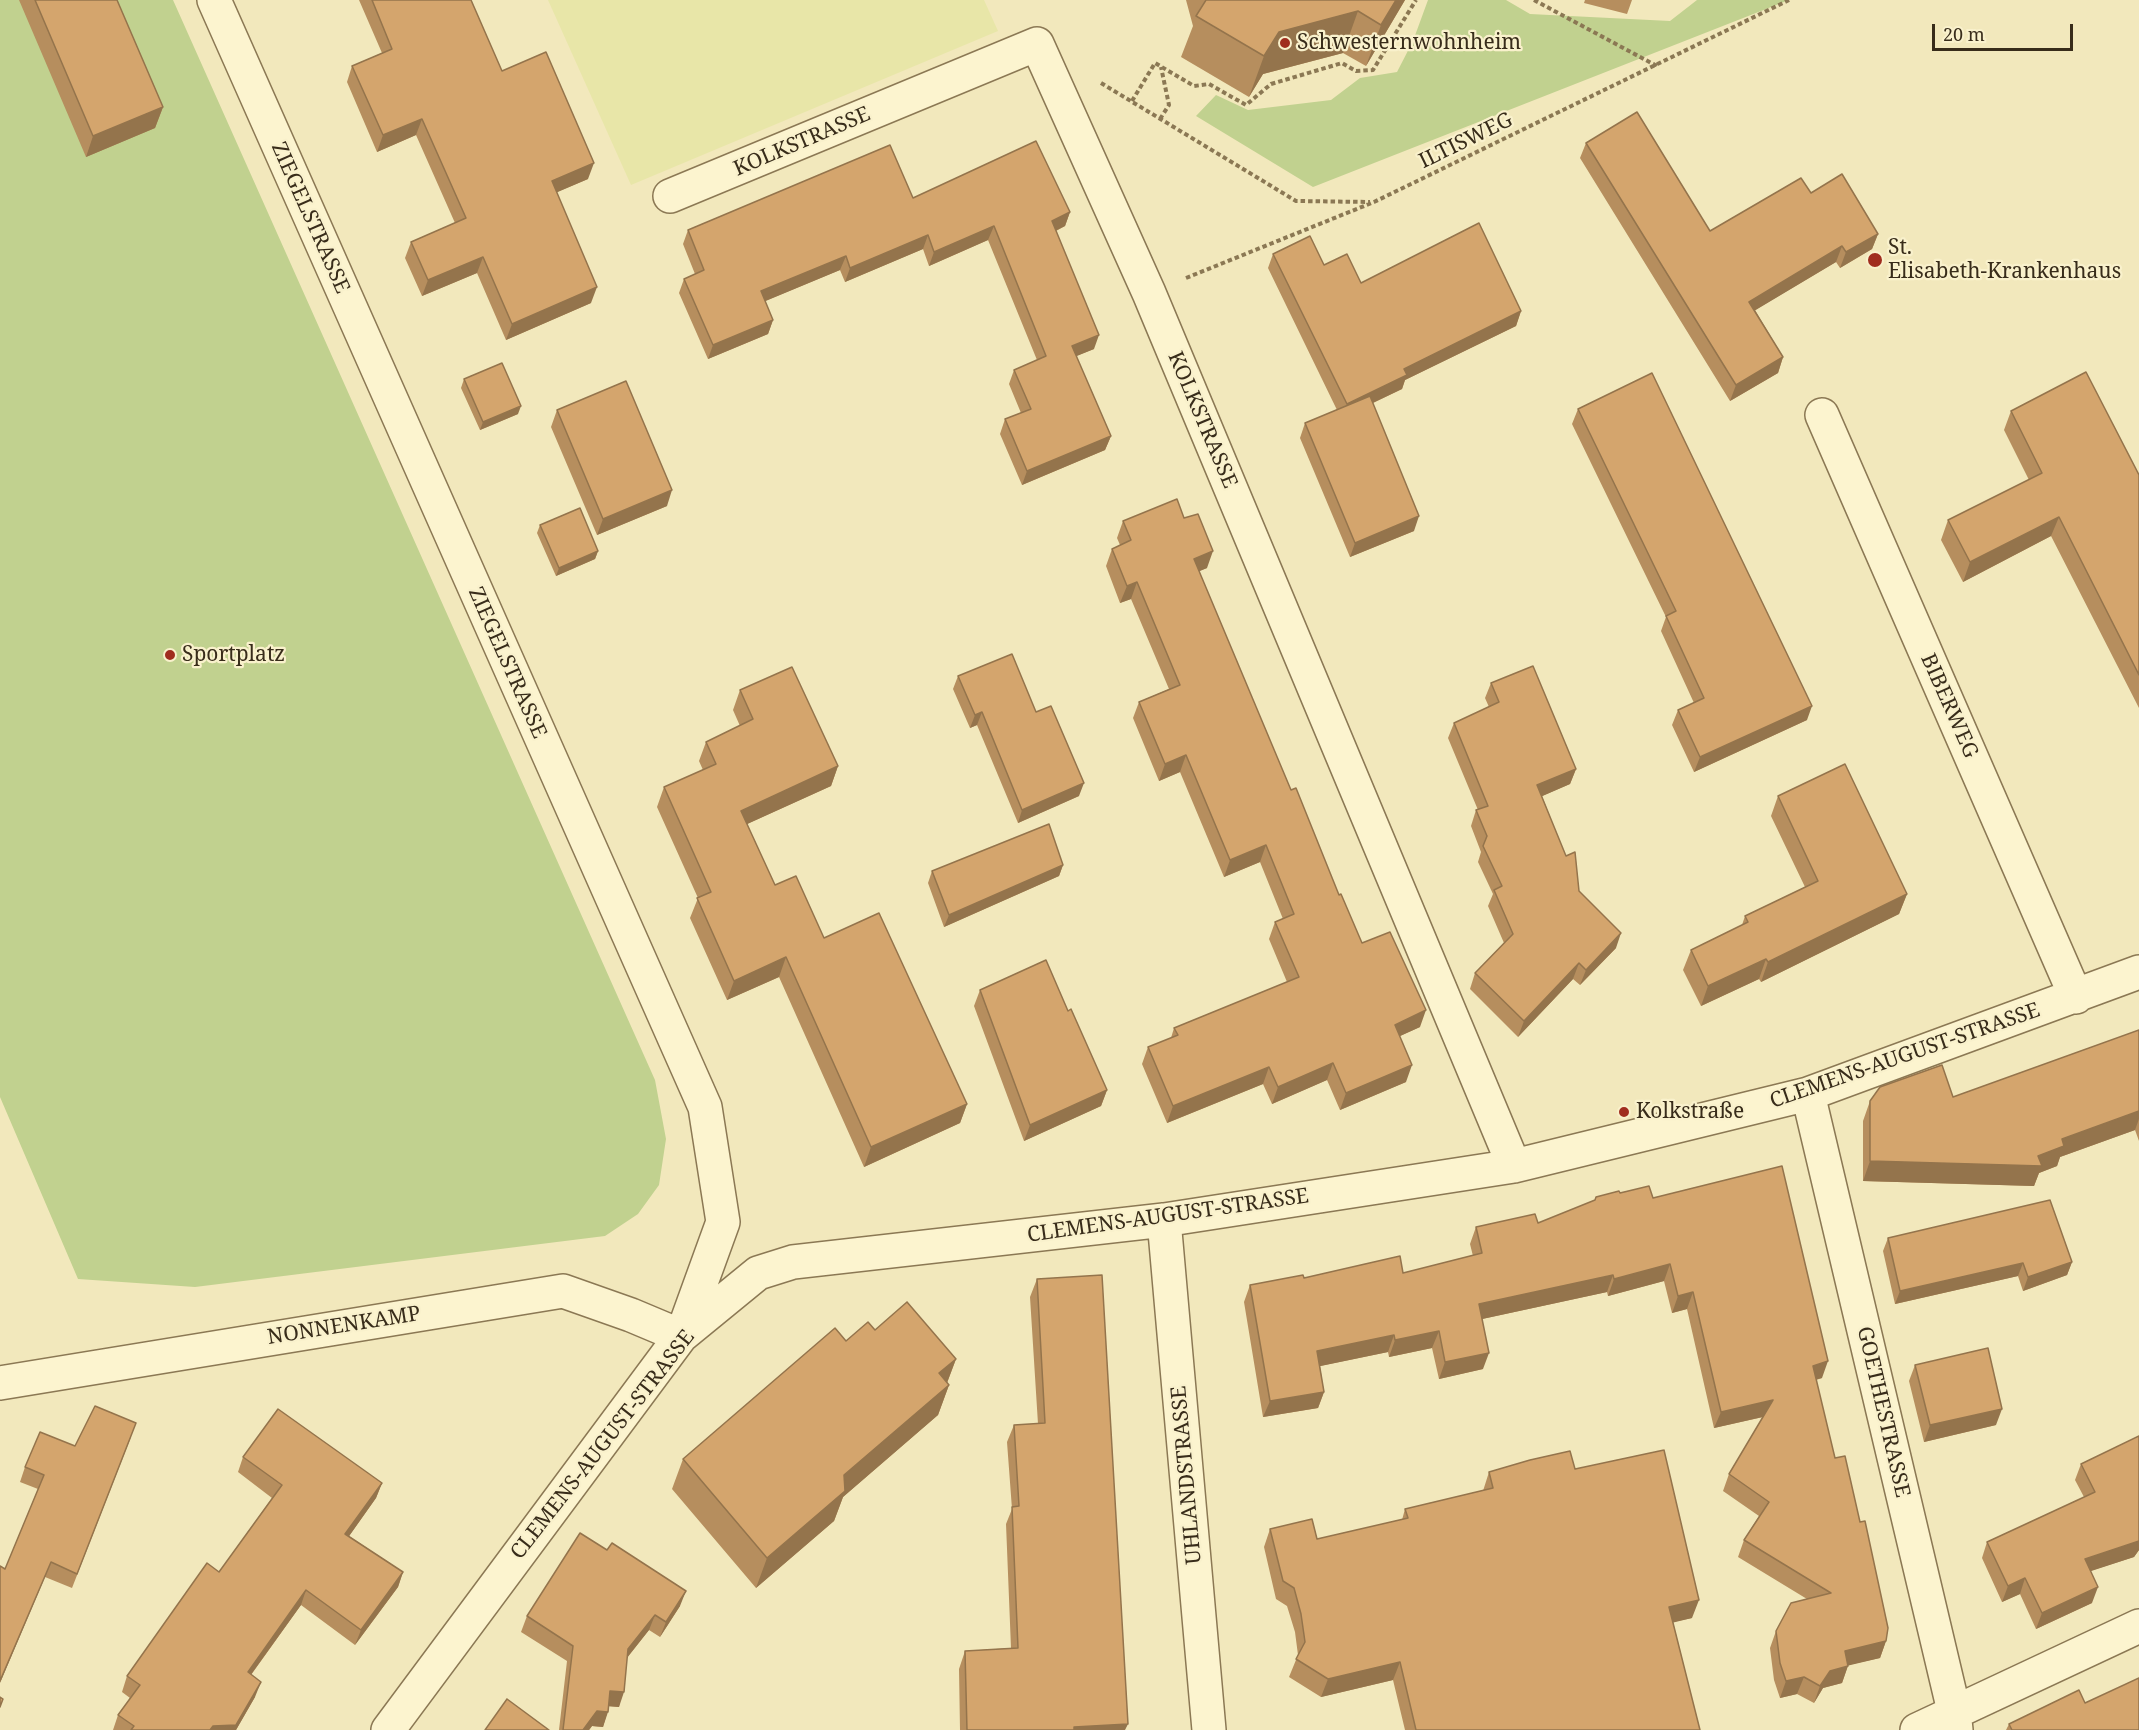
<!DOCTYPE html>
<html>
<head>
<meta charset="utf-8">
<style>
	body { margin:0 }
	#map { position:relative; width:2139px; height:1730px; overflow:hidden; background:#f2e8bc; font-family:"Noto Serif",serif }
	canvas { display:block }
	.scale { position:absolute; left:1932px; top:24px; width:141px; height:27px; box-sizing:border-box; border:3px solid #382c1a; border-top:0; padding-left:8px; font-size:18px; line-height:21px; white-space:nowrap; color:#382c1a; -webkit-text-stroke:4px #f9f1cc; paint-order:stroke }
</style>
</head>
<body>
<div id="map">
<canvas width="2139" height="1730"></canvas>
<div class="scale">20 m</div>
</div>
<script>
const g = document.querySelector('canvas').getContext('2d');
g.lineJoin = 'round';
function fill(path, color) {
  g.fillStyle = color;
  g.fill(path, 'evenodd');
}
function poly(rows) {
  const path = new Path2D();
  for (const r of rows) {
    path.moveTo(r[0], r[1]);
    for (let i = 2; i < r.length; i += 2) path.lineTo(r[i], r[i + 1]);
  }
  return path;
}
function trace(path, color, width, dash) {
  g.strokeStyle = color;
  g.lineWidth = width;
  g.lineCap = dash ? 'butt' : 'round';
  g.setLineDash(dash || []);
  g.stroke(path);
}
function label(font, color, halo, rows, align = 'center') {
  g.font = font + ' "Noto Serif",serif';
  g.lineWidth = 4.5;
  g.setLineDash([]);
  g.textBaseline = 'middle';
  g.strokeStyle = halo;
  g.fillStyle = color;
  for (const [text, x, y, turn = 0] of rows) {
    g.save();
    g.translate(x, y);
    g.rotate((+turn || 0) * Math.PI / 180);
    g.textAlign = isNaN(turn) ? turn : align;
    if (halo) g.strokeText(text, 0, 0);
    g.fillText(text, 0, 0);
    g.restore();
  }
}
const farmland = poly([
	[548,0,984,0,998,31,631,185]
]);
const green = poly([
	[0,0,173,0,655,1080,666,1139,659,1185,638,1214,605,1236,195,1287,78,1279,0,1097],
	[1428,0,1506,0,1530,14,1670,21,1697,0,1789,0,1313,187,1196,116,1216,95,1248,110,1331,100,1360,78,1397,72,1413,41]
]);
const path = poly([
	[1534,0,1655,65,1656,61],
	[1101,83,1296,201,1370,202],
	[1132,101,1155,63,1194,86,1209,84,1246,105,1271,84,1342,63,1356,71,1373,70,1416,0],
	[1160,119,1169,105,1161,67],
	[1186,278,1374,202,1789,0]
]);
const minor = poly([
	[214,0,705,1107,723,1222,682,1335],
	[670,196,1037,44,1149,293,1514,1166],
	[1822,415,2076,997],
	[1808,1094,1954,1711,1956,1730],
	[1164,1220,1209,1730],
	[0,1383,563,1291,631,1315,681,1336],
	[388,1730,681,1336,758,1273,793,1262,1164,1220,1514,1166,1808,1094,2139,972],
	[1917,1730,2139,1626]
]);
const wall = poly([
	[19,0,117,0,163,107,155,128,86,157],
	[359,0,471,0,502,71,588,179,557,192,591,303,506,340,477,273,422,296,405,258,411,242,455,223,416,135,377,152,347,82,352,66,382,53],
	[1186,0,1405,0,1366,66,1343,53,1263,74,1249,97,1181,57,1193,26],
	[1585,0,1632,0,1627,14,1584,3],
	[1586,143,1710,231,1811,193,1878,234,1872,249,1840,268,1836,262,1755,310,1783,357,1778,373,1730,401,1580,158],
	[913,198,1070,212,1065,226,1056,231,1094,349,1076,356,1111,436,1105,450,1022,485,1000,434,1005,419,1021,413,1009,384,1014,370,1037,360,988,240,929,266,923,249,845,282,840,270,765,301,773,320,768,334,708,359,679,293,684,279,695,274,683,244,688,230],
	[1273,254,1324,265,1361,283,1521,311,1516,326,1405,380,1402,389,1373,403,1414,531,1350,557,1300,438,1305,423,1337,410,1268,268],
	[464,379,518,414,480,430,461,388],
	[1578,409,1807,720,1694,772,1672,725,1678,710,1694,703,1661,631,1666,617,1572,424],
	[557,410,667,506,597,535,551,427],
	[2011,411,2139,475,2139,708,2051,536,1963,582,1941,540,1948,520,2029,480,2004,430],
	[1184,518,1207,568,1199,571,1291,790,1339,895,1362,943,1420,1027,1400,1036,1406,1082,1340,1110,1327,1080,1272,1104,1263,1084,1167,1123,1142,1064,1148,1047,1171,1038,1174,1028,1287,982,1269,939,1275,922,1283,919,1260,862,1224,877,1180,772,1159,781,1133,718,1139,702,1169,689,1131,599,1120,603,1106,566,1112,549,1120,545,1117,538,1123,521],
	[540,525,598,551,595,559,556,576,537,533],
	[958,676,1079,796,1018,823,977,725,970,728,953,689],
	[1491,683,1576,769,1570,784,1542,796,1579,891,1616,948,1580,985,1573,979,1518,1037,1470,989,1475,973,1504,943,1488,906,1493,894,1478,862,1481,852,1471,826,1476,810,1478,810,1448,738,1454,723,1489,707,1485,698],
	[740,690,838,766,831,786,747,824,775,885,824,938,967,1104,960,1123,864,1167,779,977,727,1000,690,918,698,898,657,807,664,787,703,770,699,761,706,742,740,726,733,710],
	[1778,796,1907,894,1899,914,1761,982,1759,979,1701,1006,1683,970,1691,950,1742,925,1745,916,1805,887,1771,816],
	[1063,865,1059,876,944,927,928,883,932,871],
	[980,990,1068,1011,1107,1090,1101,1106,1024,1141,974,1006],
	[2139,1030,2139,1141,2135,1130,2060,1157,2057,1166,2039,1173,2034,1186,1863,1181,1863,1121,1870,1101,1953,1097],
	[1620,1193,1653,1198,1822,1378,1816,1380,1835,1458,1886,1641,1880,1658,1848,1665,1842,1683,1823,1688,1814,1703,1797,1694,1780,1698,1774,1680,1770,1648,1776,1631,1807,1599,1738,1557,1744,1540,1759,1516,1723,1491,1729,1474,1763,1417,1714,1428,1687,1309,1672,1313,1664,1281,1608,1296,1607,1292,1482,1319,1483,1369,1439,1379,1432,1348,1389,1357,1388,1352,1320,1366,1324,1392,1318,1408,1263,1417,1244,1302,1250,1285,1304,1278,1403,1273,1473,1256,1470,1244,1476,1227,1538,1223],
	[1888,1238,2072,1262,2067,1275,2023,1291,2018,1276,1895,1304,1883,1251],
	[1037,1279,1125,1730,960,1730,959,1669,965,1651,1011,1648,1006,1524,1012,1509,1007,1442,1014,1425,1038,1424,1030,1297],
	[875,1330,956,1359,947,1383,949,1385,938,1415,843,1497,834,1521,756,1588,672,1489,683,1459,846,1341],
	[1915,1365,1996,1425,1924,1442,1909,1381],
	[2139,1436,2139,1550,2134,1557,2090,1571,2092,1603,2036,1629,2020,1594,2002,1602,1982,1558,1987,1542,2084,1497,2075,1480,2081,1464],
	[131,1437,72,1588,45,1577,5,1569,38,1489,20,1482,25,1467,75,1446],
	[243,1457,382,1483,376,1498,349,1536,403,1572,398,1587,355,1645,301,1605,251,1675,255,1697,236,1730,113,1730,118,1715,130,1698,122,1692,127,1676,219,1572,272,1498,238,1472],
	[1575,1469,1692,1618,1673,1622,1700,1730,1405,1730,1393,1680,1321,1697,1289,1677,1298,1655,1295,1632,1287,1606,1276,1599,1264,1547,1270,1529,1317,1539,1402,1520,1405,1509,1483,1491,1489,1472],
	[607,1550,680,1606,660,1637,649,1630,627,1658,619,1707,609,1706,603,1727,592,1726,589,1730,559,1730,567,1661,521,1632,527,1616],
	[2085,1703,2139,1730,2006,1730,2009,1724]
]);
const shadedWall = poly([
	[1396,0,1405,0,1366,66,1381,25],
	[1358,11,1343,53,1263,74,1249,97,1264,56,1279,32],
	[163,107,155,128,86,157,93,136],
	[422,119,416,135,377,152,383,135],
	[594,163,588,179,546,197,552,181],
	[1070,212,1065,226,1047,235,1052,221],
	[994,226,988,240,929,266,934,252],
	[1878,234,1872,249,1840,268,1846,252],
	[928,235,923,249,845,282,850,268],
	[1842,246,1836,262,1744,317,1749,302],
	[846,256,840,270,756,305,761,291],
	[483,257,477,273,422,296,428,280],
	[597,287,591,303,506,340,512,324],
	[1521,311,1516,326,1405,380,1402,389,1341,418,1347,404,1404,369],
	[773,320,768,334,708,359,713,345],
	[1099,335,1094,349,1067,360,1072,346],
	[1783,357,1778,373,1730,401,1736,385],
	[521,406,518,414,480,430,483,422],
	[1111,436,1105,450,1022,485,1027,471],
	[672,490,667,506,597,535,603,519],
	[1419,516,1414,531,1350,557,1355,543],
	[2059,517,2051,536,1963,582,1970,562],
	[598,551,595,559,556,576,559,568],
	[1213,551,1207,568,1188,576,1194,559],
	[1137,582,1131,599,1120,603,1127,586],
	[1812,706,1807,720,1694,772,1700,757],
	[982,712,977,725,970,728,975,715],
	[1186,755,1180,772,1159,781,1165,764],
	[838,766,831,786,734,830,741,811],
	[1576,769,1570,784,1531,801,1537,785],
	[1084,783,1079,796,1018,823,1022,810],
	[1266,845,1260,862,1224,877,1230,860],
	[1063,865,1059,876,944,927,949,915],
	[1907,894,1899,914,1761,982,1768,962],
	[1621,933,1616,948,1580,985,1586,970],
	[786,957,779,977,727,1000,734,981],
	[1766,959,1759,979,1701,1006,1708,986],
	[1579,963,1573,979,1518,1037,1524,1021],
	[1426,1010,1420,1027,1389,1041,1395,1025],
	[1333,1063,1327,1080,1272,1104,1278,1087],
	[1412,1065,1406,1082,1340,1110,1346,1093],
	[1269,1067,1263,1084,1167,1123,1173,1106],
	[1107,1090,1101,1106,1024,1141,1030,1125],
	[967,1104,960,1123,864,1167,871,1147],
	[2139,1111,2139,1119,2135,1130,2060,1157,2057,1166,2039,1173,2034,1186,1863,1181,1870,1161,2038,1156,2062,1139],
	[2072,1262,2067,1275,2023,1291,2028,1277],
	[2023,1263,2018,1276,1895,1304,1900,1291],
	[1670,1264,1664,1281,1608,1296,1614,1279],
	[1613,1275,1607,1292,1473,1321,1479,1304],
	[1693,1292,1687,1309,1672,1313,1678,1296],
	[1439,1331,1432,1348,1389,1357,1395,1340],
	[1394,1335,1388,1352,1311,1368,1317,1351],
	[1489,1353,1483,1369,1439,1379,1445,1362],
	[956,1359,945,1388,949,1385,938,1415,843,1497,834,1521,756,1588,767,1558,939,1373],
	[1828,1361,1822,1378,1806,1382,1813,1366],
	[1324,1392,1318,1408,1263,1417,1270,1401],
	[1773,1400,1767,1416,1714,1428,1721,1412],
	[2002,1409,1996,1425,1924,1442,1930,1425],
	[382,1483,376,1498,340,1549,345,1534],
	[2139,1541,2139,1550,2134,1557,2079,1575,2085,1559],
	[51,1562,45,1577,0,1683,0,1681],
	[403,1572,398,1587,355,1645,361,1630],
	[2025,1578,2020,1594,2002,1602,2008,1586],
	[2098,1587,2092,1603,2036,1629,2042,1613],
	[306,1590,301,1605,242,1687,248,1672],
	[686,1591,680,1606,660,1637,666,1622],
	[1699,1600,1692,1618,1663,1625,1669,1607],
	[655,1615,649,1630,622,1664,628,1649],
	[1886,1641,1880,1658,1838,1668,1845,1651],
	[1400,1662,1393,1680,1321,1697,1328,1679],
	[1848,1666,1842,1683,1823,1688,1814,1703,1820,1686,1830,1671],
	[1804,1677,1797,1694,1780,1698,1786,1681],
	[261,1682,255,1697,236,1730,210,1730,213,1726],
	[610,1691,624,1692,619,1707,605,1706],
	[597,1711,608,1712,603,1727,592,1726,589,1730,583,1730],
	[1128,1724,1125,1730,1072,1730,1074,1727]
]);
const building = poly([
	[35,0,117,0,163,107,93,136,35,0],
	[372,0,471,0,502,71,546,52,594,163,552,181,597,287,512,324,483,257,428,280,411,242,466,218,422,119,383,135,352,66,392,49,372,0],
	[1206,0,1396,0,1381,25,1358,11,1279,32,1264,56,1196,16,1206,0],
	[1637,112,1710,231,1801,178,1811,193,1842,174,1878,234,1846,252,1842,246,1749,302,1783,357,1736,385,1586,143,1637,112],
	[1036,141,1070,212,1052,221,1099,335,1072,346,1111,436,1027,471,1005,419,1031,409,1014,370,1046,356,994,226,934,252,928,235,850,268,846,256,761,291,773,320,713,345,684,279,704,270,688,230,890,145,913,198,1036,141],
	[1479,223,1521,311,1404,369,1407,375,1347,404,1273,254,1310,236,1324,265,1347,254,1361,283,1479,223],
	[502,363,521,406,483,422,464,379,502,363],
	[2086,372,2139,475,2139,675,2059,517,1970,562,1948,520,2042,473,2011,411,2086,372],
	[1652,373,1812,706,1700,757,1678,710,1704,698,1666,616,1676,611,1578,409,1652,373],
	[626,381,672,490,603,519,557,410,626,381],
	[1370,396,1419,516,1355,543,1305,423,1370,396],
	[1177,499,1184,518,1198,514,1213,551,1194,559,1291,790,1296,788,1339,895,1341,894,1362,943,1390,932,1426,1010,1395,1025,1412,1065,1346,1093,1333,1063,1278,1087,1269,1067,1173,1106,1148,1047,1178,1035,1174,1028,1299,977,1275,922,1294,914,1266,845,1230,860,1186,755,1165,764,1139,702,1180,685,1137,582,1127,586,1112,549,1131,540,1123,521,1177,499],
	[580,508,598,551,559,568,540,525,580,508],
	[1012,654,1036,712,1051,706,1084,783,1022,810,982,712,975,715,958,676,1012,654],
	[1533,666,1576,769,1537,785,1566,856,1575,852,1579,891,1621,933,1586,970,1579,963,1524,1021,1475,973,1513,934,1494,890,1502,886,1483,846,1487,836,1476,810,1488,806,1454,723,1499,702,1491,683,1533,666],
	[792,667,838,766,741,811,775,885,796,876,824,938,879,913,967,1104,871,1147,786,957,734,981,697,898,711,892,664,787,716,764,706,742,753,719,740,690,792,667],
	[1845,764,1907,894,1768,962,1766,959,1708,986,1691,950,1748,922,1745,916,1818,881,1778,796,1845,764],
	[1049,824,1063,865,949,915,932,871,1049,824],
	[1046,960,1068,1011,1071,1009,1107,1090,1030,1125,980,990,1046,960],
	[2139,1030,2139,1111,2062,1139,2064,1146,2038,1156,2042,1166,1870,1161,1870,1101,1880,1087,1942,1065,1953,1097,2139,1030],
	[1782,1166,1828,1361,1813,1366,1835,1458,1845,1456,1860,1522,1865,1521,1888,1628,1886,1641,1845,1651,1848,1666,1830,1671,1820,1686,1804,1677,1786,1681,1780,1663,1776,1631,1791,1603,1831,1593,1744,1540,1769,1502,1729,1474,1773,1400,1721,1412,1693,1292,1678,1296,1670,1264,1614,1279,1613,1275,1479,1304,1489,1353,1445,1362,1439,1331,1395,1340,1394,1335,1317,1351,1324,1392,1270,1401,1250,1285,1303,1275,1304,1278,1400,1256,1403,1273,1482,1253,1476,1227,1535,1214,1538,1223,1595,1200,1596,1197,1619,1191,1620,1193,1649,1186,1653,1198,1782,1166],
	[2050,1200,2072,1262,2028,1277,2023,1263,1900,1291,1888,1238,2050,1200],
	[1102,1275,1128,1724,1074,1727,1074,1730,967,1730,965,1651,1018,1648,1012,1507,1019,1506,1014,1425,1045,1423,1037,1279,1102,1275],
	[907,1302,956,1359,939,1373,949,1385,844,1475,845,1491,767,1558,683,1459,835,1328,846,1341,868,1322,875,1330,907,1302],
	[1988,1348,2002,1409,1930,1425,1915,1365,1988,1348],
	[95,1406,136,1423,77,1574,51,1562,0,1681,0,1566,5,1569,44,1475,25,1467,40,1432,75,1446,95,1406],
	[278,1409,382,1483,345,1534,403,1572,361,1630,306,1590,248,1672,261,1682,236,1725,213,1726,210,1730,131,1730,134,1726,118,1715,140,1685,127,1676,207,1563,219,1572,282,1485,243,1457,278,1409],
	[2139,1436,2139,1541,2085,1559,2098,1587,2042,1613,2025,1578,2008,1586,1987,1542,2095,1492,2081,1464,2139,1436],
	[1664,1450,1699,1600,1669,1607,1700,1730,1416,1730,1400,1662,1328,1679,1296,1659,1305,1642,1301,1614,1294,1588,1283,1581,1270,1529,1312,1519,1317,1539,1408,1518,1405,1509,1493,1488,1489,1472,1530,1460,1570,1451,1575,1469,1664,1450],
	[580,1533,607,1550,612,1543,686,1591,666,1622,655,1615,628,1649,624,1692,610,1691,608,1712,597,1711,583,1730,563,1730,573,1646,527,1616,580,1533],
	[2139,1678,2139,1730,2012,1730,2009,1724,2079,1690,2085,1703,2139,1678],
	[0,1697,3,1699,0,1707,0,1697],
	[507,1699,549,1730,485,1730,507,1699]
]);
const markers = [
	[1285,43,6,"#a02d1e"],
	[1875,260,8,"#a02d1e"],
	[170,655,6,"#a02d1e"],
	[1624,1112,6,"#a02d1e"]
];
const poiNames = [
	["Schwesternwohnheim",1297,43],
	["St.",1888,248],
	["Elisabeth-Krankenhaus",1888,272],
	["Sportplatz",182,655],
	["Kolkstraße",1636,1112]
];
const streetNames = [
	["ILTISWEG",1466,141,-26],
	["KOLKSTRASSE",802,142,-23],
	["ZIEGELSTRASSE",310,218,66],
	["KOLKSTRASSE",1202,420,67],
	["ZIEGELSTRASSE",507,663,66],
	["BIBERWEG",1949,706,66],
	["CLEMENS-AUGUST-STRASSE",1905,1056,-19],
	["CLEMENS-AUGUST-STRASSE",1168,1216,-8],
	["NONNENKAMP",344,1326,-9],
	["GOETHESTRASSE",1883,1412,77],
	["CLEMENS-AUGUST-STRASSE",603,1445,-52],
	["UHLANDSTRASSE",1187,1475,-95]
];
fill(farmland, '#e8e6a8');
fill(green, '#c1d18f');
trace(minor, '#8b7854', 36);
trace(path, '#8b7854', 4, [4.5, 3]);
trace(minor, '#fcf4cf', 33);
fill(wall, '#b68e5e');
fill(shadedWall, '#94744c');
fill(building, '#d4a56d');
trace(building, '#94744c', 1.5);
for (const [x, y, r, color] of markers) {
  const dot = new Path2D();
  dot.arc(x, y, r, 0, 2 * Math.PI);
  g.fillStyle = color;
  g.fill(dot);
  trace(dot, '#f9f1cc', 2);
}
label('21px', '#382c1a', '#f9f1cc', poiNames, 'left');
label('21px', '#382c1a', '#f9f1cc', streetNames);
</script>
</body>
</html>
